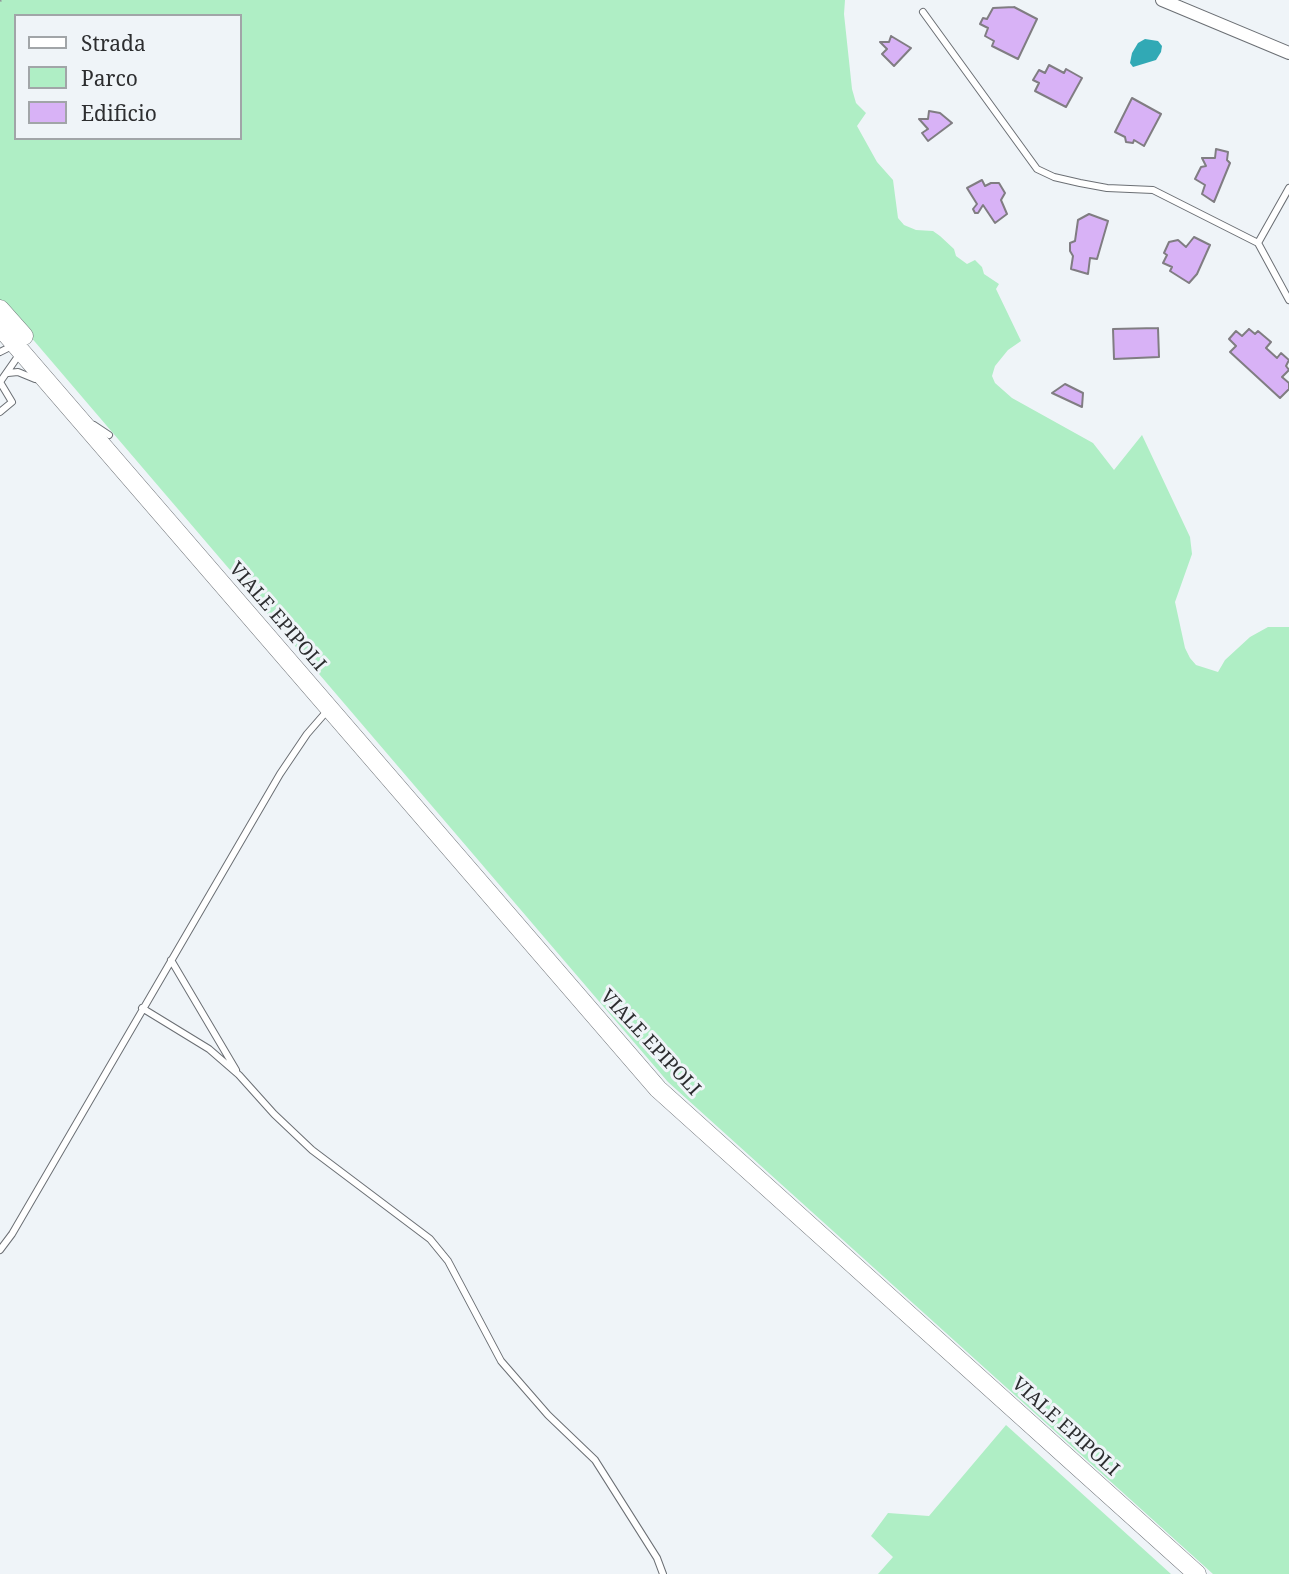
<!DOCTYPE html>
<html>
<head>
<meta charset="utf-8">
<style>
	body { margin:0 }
	#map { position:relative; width:1289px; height:1574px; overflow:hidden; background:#eff4f8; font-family:"Noto Serif",serif }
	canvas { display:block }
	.legend { position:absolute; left:14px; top:14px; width:228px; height:126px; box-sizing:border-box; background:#eff4f8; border:2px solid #a1a5a8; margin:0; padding:9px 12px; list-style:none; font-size:21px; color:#2d2e30 }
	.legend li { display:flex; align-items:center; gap:14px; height:35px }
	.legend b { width:35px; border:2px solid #a1a5a8 }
</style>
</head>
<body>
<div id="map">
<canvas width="1289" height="1574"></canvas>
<ul class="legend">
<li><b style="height:9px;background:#fff"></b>Strada</li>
<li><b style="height:19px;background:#afeec5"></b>Parco</li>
<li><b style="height:19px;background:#d8b2f6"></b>Edificio</li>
</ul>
</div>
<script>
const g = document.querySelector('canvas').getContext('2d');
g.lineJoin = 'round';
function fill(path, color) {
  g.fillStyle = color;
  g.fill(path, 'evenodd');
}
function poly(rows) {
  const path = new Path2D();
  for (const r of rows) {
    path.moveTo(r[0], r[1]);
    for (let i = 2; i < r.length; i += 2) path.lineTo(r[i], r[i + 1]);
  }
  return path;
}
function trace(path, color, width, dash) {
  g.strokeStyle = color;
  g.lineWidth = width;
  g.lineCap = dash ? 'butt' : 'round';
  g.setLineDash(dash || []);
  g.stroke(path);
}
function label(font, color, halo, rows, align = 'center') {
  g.font = font + ' "Noto Serif",serif';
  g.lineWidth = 6;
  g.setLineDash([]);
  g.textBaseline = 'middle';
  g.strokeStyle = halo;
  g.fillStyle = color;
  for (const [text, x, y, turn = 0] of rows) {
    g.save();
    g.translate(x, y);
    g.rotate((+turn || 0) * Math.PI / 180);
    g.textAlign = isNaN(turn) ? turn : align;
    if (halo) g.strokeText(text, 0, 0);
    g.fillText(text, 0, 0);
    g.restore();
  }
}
const green = poly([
	[0,0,845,0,844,14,852,89,856,103,866,113,857,126,877,162,893,180,898,218,904,225,916,230,933,231,940,236,954,249,956,256,967,264,975,260,982,267,984,274,999,284,996,289,1021,341,1008,350,995,366,992,376,995,383,1012,398,1093,443,1114,470,1142,435,1190,537,1192,554,1175,602,1185,648,1190,658,1196,665,1218,672,1225,660,1250,637,1268,627,1289,627,1289,1574,1213,1574,668,1082,0,301],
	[16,16,240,16,240,138,16,138],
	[1006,1425,1171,1574,878,1574,893,1557,871,1536,888,1513,929,1516]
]);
const water = poly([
	[1145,39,1158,41,1162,46,1161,52,1156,60,1133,67,1130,63,1132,53,1138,43]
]);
const building = poly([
	[1014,7,1037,19,1018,59,992,46,994,41,985,36,988,28,980,24,983,18,987,19,993,8,1014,7],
	[891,36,911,48,894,66,882,54,887,49,880,42,889,42,891,36],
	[1049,65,1064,73,1066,69,1082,78,1066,107,1035,91,1039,83,1033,80,1039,70,1045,73,1049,65],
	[1132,98,1161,114,1144,146,1134,140,1133,143,1126,142,1125,137,1115,132,1132,98],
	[929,111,940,113,952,123,928,141,922,133,928,129,919,119,928,119,929,111],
	[1216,149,1228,152,1227,160,1230,163,1214,202,1202,194,1205,185,1195,179,1201,167,1206,166,1202,158,1215,158,1216,149],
	[982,180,985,186,991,183,999,183,1005,193,1001,200,1007,214,995,223,983,205,978,213,975,213,973,209,977,204,967,188,982,180],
	[1089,214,1108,221,1097,259,1090,258,1088,274,1071,269,1073,256,1070,251,1070,243,1075,241,1078,220,1089,214],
	[1194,237,1210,245,1197,274,1189,283,1170,271,1172,267,1163,263,1167,255,1164,253,1169,242,1178,240,1186,247,1194,237],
	[1158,328,1159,357,1114,359,1113,329,1158,328],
	[1249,329,1255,334,1258,331,1271,342,1266,348,1277,358,1281,353,1289,360,1286,366,1289,370,1282,377,1289,383,1289,389,1280,398,1230,352,1236,346,1229,339,1236,331,1242,336,1249,329],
	[1065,384,1083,393,1082,407,1052,393,1065,384]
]);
const path = poly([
	[0,1,1,0]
]);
const service = poly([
	[923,12,1037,169,1054,177,1080,183,1107,188,1153,190,1258,243,1289,188],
	[1258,243,1289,300],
	[0,352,14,345],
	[8,373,18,372,35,379],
	[0,382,21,352],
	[0,412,12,402,0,382],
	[94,425,109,435],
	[171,960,236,1070],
	[142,1008,209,1049,239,1075,274,1114,312,1150,430,1239,448,1261,501,1361,548,1415,595,1460,657,1558,663,1574],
	[0,1250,12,1234,280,774,307,734,327,711]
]);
const minor = poly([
	[1162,0,1289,53]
]);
const secondary = poly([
	[0,309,24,336],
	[0,327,658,1089,1197,1574]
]);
const streetNames = [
	["VIALE EPIPOLI",277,617,49],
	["VIALE EPIPOLI",650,1043,47],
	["VIALE EPIPOLI",1065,1427,42]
];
fill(green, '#afeec5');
fill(water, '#31a9b5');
fill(building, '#d8b2f6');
trace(building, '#807d82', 2);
trace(service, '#6b6f74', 8);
trace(minor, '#6b6f74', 14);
trace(secondary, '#6b6f74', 19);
trace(path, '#929599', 2.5, [7, 3.5]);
trace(service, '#fff', 6);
trace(minor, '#fff', 12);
trace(secondary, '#fff', 18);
label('19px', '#2d2e30', '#eff4f8', streetNames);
</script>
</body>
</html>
